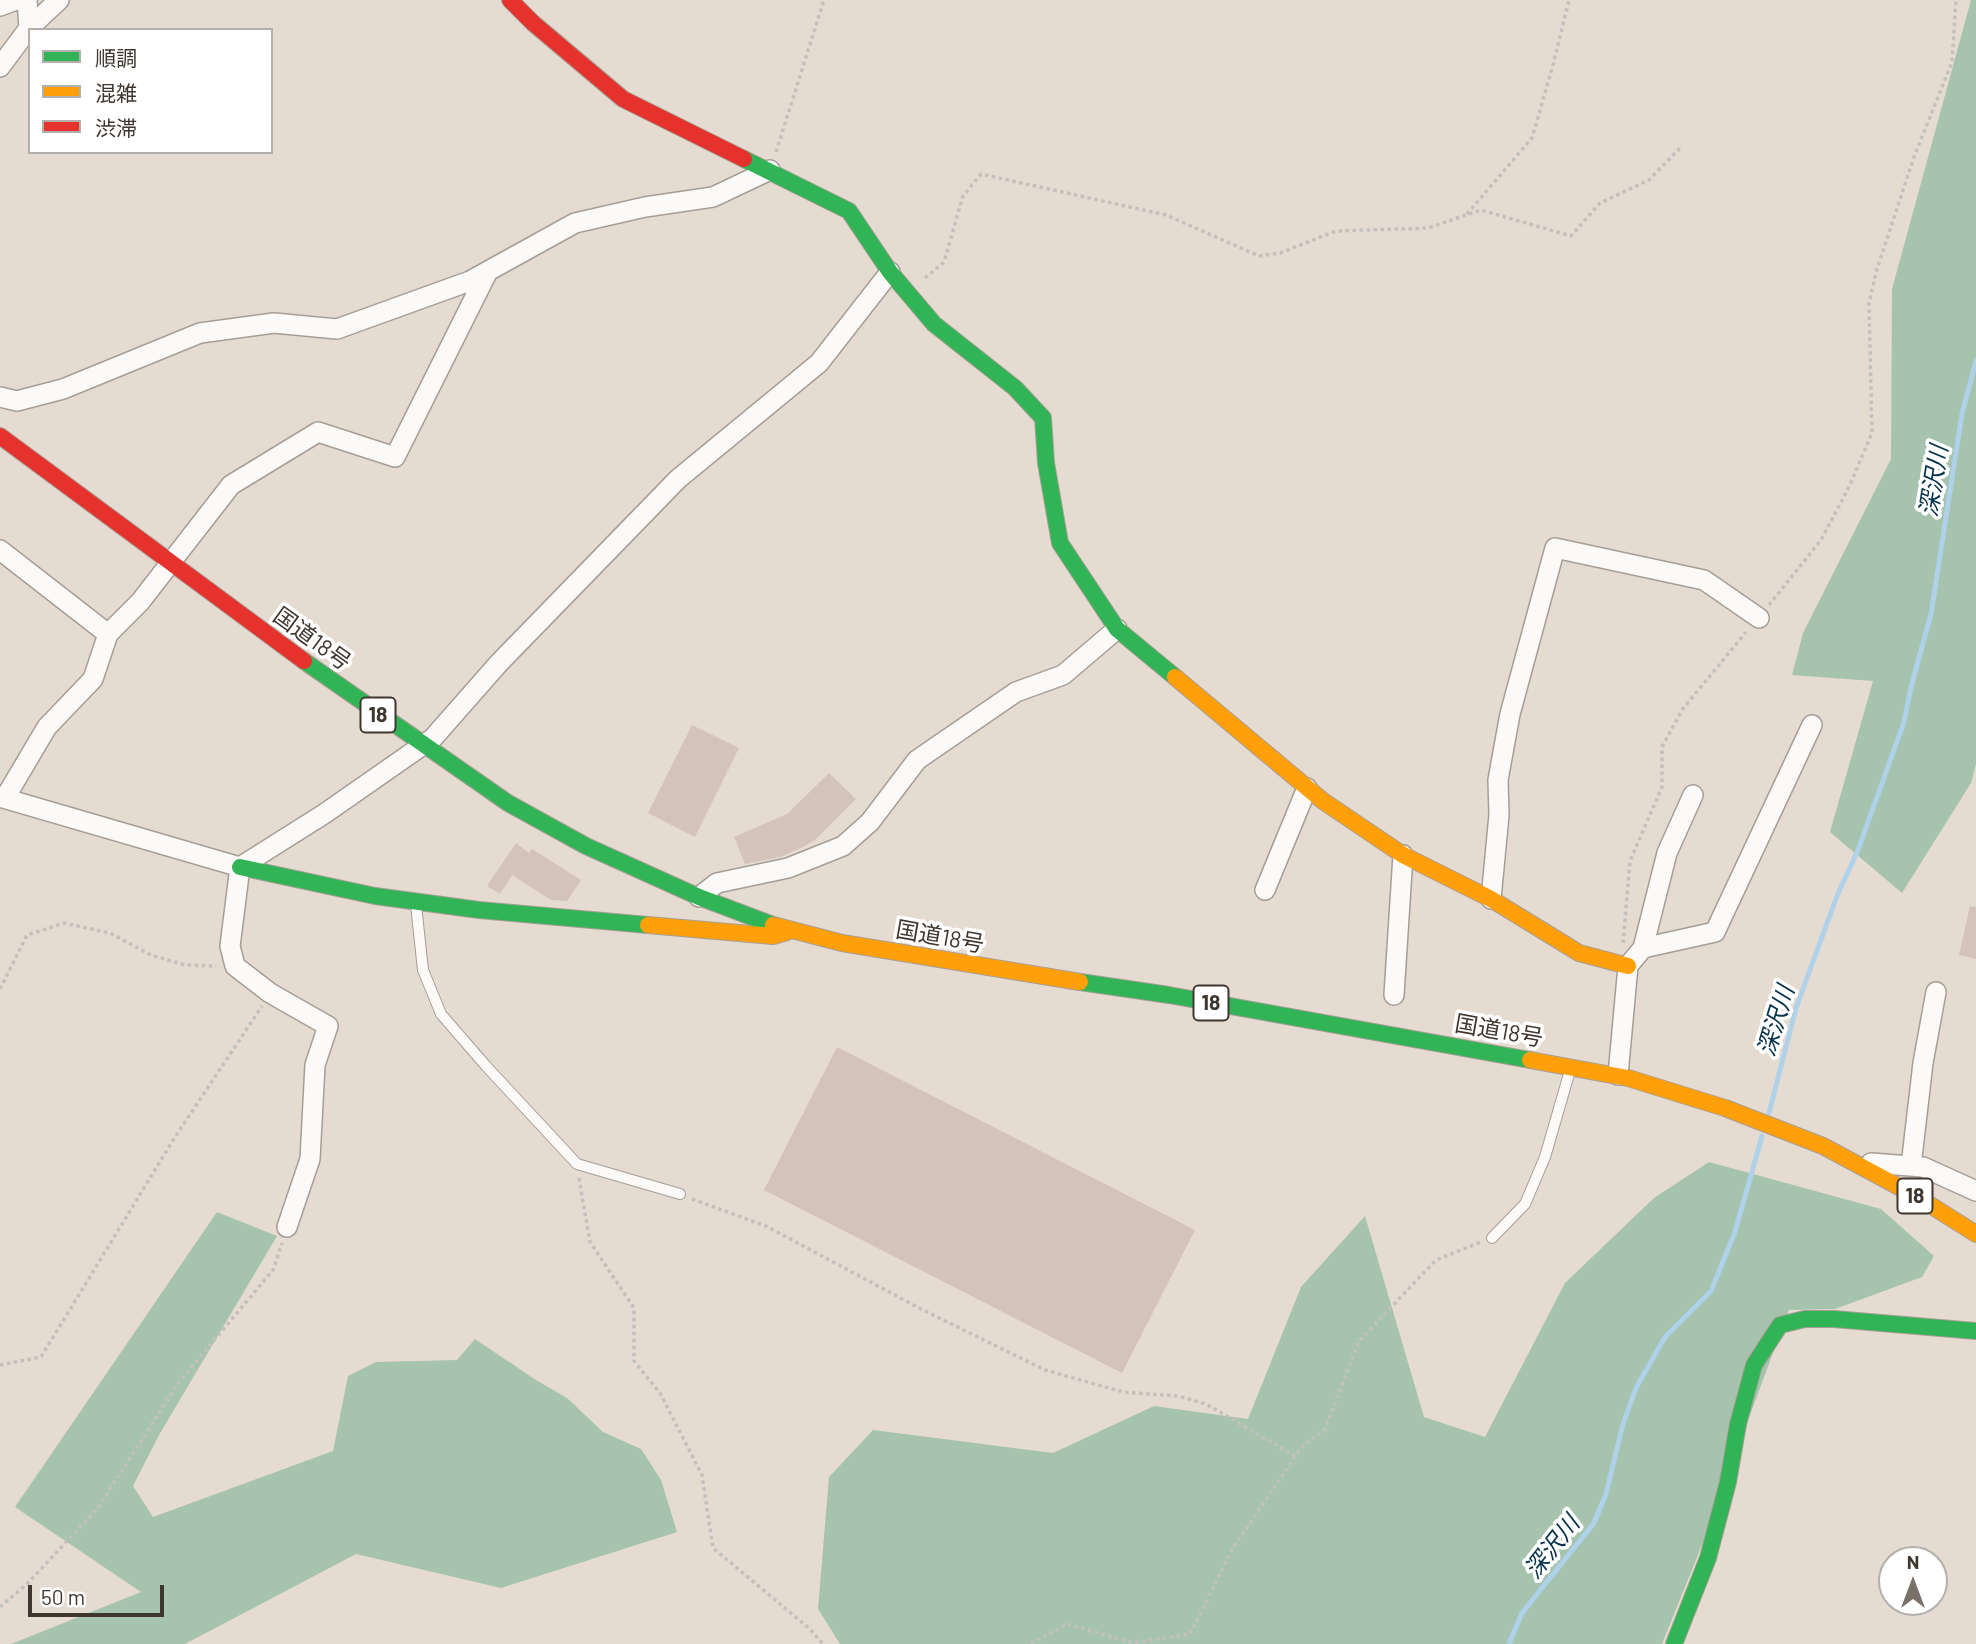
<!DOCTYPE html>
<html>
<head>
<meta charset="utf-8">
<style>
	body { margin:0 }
	#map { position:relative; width:1976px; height:1644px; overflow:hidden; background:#e6dbd0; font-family:Barlow,"Noto Sans JP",sans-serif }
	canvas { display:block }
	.legend { position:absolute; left:28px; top:28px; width:245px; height:126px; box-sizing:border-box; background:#fff; border:2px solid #b2afac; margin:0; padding:9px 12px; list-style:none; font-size:21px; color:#3f372f }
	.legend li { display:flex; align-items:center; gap:14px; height:35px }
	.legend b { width:35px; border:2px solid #b2afac }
	.north { position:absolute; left:1878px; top:1546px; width:70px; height:70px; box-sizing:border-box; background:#fff; border:2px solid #b2afac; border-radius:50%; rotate:0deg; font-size:19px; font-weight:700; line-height:28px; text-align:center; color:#3f372f }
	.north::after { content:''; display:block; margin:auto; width:24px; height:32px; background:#797067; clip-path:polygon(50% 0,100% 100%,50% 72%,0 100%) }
	.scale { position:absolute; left:28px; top:1585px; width:136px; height:32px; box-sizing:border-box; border:4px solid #3f372f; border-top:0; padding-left:9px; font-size:21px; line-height:24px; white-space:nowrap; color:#3f372f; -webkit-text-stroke:5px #fff; paint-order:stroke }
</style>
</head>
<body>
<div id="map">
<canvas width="1976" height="1644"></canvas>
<ul class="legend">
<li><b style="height:9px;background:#30b455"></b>順調</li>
<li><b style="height:9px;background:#ff9f0a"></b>混雑</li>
<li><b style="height:9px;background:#e5322d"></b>渋滞</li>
</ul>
<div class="north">N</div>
<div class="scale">50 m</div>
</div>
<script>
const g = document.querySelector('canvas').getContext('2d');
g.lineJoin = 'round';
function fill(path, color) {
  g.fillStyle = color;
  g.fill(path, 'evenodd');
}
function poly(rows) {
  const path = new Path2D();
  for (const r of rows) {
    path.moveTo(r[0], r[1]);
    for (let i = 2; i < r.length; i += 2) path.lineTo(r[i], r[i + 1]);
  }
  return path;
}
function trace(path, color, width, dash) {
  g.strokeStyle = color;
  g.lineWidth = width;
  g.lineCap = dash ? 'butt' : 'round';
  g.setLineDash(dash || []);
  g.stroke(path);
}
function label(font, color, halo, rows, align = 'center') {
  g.font = font + ' Barlow,"Noto Sans JP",sans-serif';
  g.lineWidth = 7;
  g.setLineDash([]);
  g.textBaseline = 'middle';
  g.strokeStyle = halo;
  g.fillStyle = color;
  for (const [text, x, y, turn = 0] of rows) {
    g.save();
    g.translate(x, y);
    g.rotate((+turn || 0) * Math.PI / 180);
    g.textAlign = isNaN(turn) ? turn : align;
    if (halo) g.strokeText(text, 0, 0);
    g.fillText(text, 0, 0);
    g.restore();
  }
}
const forest = poly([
	[1971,0,1976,0,1976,764,1971,783,1902,893,1830,832,1873,681,1792,675,1803,633,1891,459,1892,289],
	[1709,1162,1881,1209,1934,1256,1922,1277,1835,1309,1789,1310,1698,1555,1662,1644,840,1644,818,1609,829,1477,873,1430,1053,1453,1154,1406,1248,1419,1301,1287,1365,1216,1424,1417,1485,1437,1565,1283,1654,1198],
	[217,1212,277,1236,159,1435,133,1486,153,1517,333,1451,348,1376,376,1362,457,1360,475,1339,536,1380,567,1398,603,1432,641,1449,661,1480,677,1532,501,1588,356,1554,185,1644,11,1644,141,1592,15,1507]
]);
const stream = poly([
	[1769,1113,1796,1008,1837,896,1858,850,1904,722,1911,687,1931,614,1962,414,1976,361],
	[1509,1644,1522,1613,1594,1523,1606,1494,1623,1424,1636,1388,1665,1337,1711,1291,1735,1232,1762,1136]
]);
const building = poly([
	[692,725,739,748,695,837,648,813],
	[829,773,856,799,815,840,803,847,780,857,745,864,734,837,787,814],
	[516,843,529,853,532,849,581,880,567,901,551,900,512,875,500,894,487,886],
	[1970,906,1976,907,1976,959,1959,955],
	[837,1047,1195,1230,1122,1373,764,1190]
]);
const path = poly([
	[776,152,824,0],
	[1467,214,1532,138,1553,65,1569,0],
	[925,278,944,262,963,196,981,174,1166,215,1259,256,1280,253,1336,231,1428,228,1481,210,1571,236,1600,203,1649,180,1682,146],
	[1769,605,1821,540,1849,487,1872,433,1869,303,1877,269,1914,157,1952,62,1956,0],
	[1623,943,1630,861,1662,787,1662,747,1682,710,1746,632],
	[0,989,27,935,64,923,110,933,151,955,185,965,216,966],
	[579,1178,590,1242,634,1308,634,1361,660,1393,702,1475,713,1548,810,1629,823,1644],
	[692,1199,766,1226,919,1308,1045,1370,1123,1392,1178,1396,1206,1404,1295,1456],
	[0,1365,41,1357,175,1137,262,1006],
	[0,1607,27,1584,98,1508,179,1382,273,1270,282,1243],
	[1031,1644,1067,1624,1133,1643,1190,1634,1233,1548,1301,1448,1325,1429,1359,1341,1436,1260,1481,1242]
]);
const lane = poly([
	[416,905,423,970,441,1014,486,1066,577,1164,680,1194],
	[1492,1238,1525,1204,1545,1157,1569,1074]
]);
const street = poly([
	[27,0,29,28],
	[0,6,16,0],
	[0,67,29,28,59,0],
	[0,397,17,401,63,389,200,333,274,323,337,329,470,281,575,223,645,207,713,197,770,170],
	[0,550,108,634],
	[0,797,240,867,324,814,433,738,499,663,678,479,819,363,890,272],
	[5,798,47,727,93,679,108,634,140,602,231,485,318,432,395,457,488,271],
	[240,867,230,946,235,966,270,993,328,1026,315,1065,310,1159,287,1227],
	[1265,890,1307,788],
	[699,897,717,883,788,868,843,846,870,822,917,760,1016,692,1063,675,1117,629],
	[1491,899,1499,815,1498,780,1510,714,1555,548,1704,580,1759,618],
	[1643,948,1715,932,1812,725],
	[1394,995,1403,855],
	[1618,1075,1628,966,1643,948,1667,853,1693,795],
	[1871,1163,1923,1167,1976,1191],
	[1911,1166,1923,1063,1936,992]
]);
const fast = poly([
	[744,159,849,211,890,272,934,324,1015,388,1043,418,1046,463,1060,543,1117,629,1175,677],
	[304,661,508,803,586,846,699,897,773,925],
	[240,867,375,896,479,910,648,925],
	[1080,982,1169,995,1530,1060],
	[1674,1644,1708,1558,1728,1482,1738,1424,1754,1365,1780,1325,1805,1319,1834,1319,1976,1331]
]);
const slow = poly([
	[1175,677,1323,801,1403,855,1491,899,1579,953,1628,966],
	[648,925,773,936,787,932],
	[773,925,842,943,1080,982],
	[1530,1060,1628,1078,1725,1108,1823,1146,1916,1196,1976,1234]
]);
const jam = poly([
	[510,0,533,23,623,99,744,159],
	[0,436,304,661]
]);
const shields = [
	[378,715,35],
	[1211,1003,35],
	[1915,1196,35]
];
const shieldNames = [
	["18",378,715],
	["18",1211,1003],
	["18",1915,1196]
];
const streetNames = [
	["国道18号",312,639,36],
	["国道18号",940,937,10],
	["国道18号",1499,1031,10]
];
const waterNames = [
	["深沢川",1934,481,-81],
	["深沢川",1776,1021,-73],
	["深沢川",1552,1547,-52]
];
fill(forest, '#a6c3ae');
trace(stream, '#afd1e9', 5);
fill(building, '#d4c3ba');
trace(lane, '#a69e96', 12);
trace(street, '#a69e96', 22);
trace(fast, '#a69e96', 18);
trace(slow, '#a69e96', 18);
trace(jam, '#a69e96', 18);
trace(path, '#c3c0bd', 3.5, [3.5, 3.5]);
trace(lane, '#fbfaf8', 10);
trace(street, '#fbfaf8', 19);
trace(fast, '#30b455', 16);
trace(slow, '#ff9f0a', 16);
trace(jam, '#e5322d', 16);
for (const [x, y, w] of shields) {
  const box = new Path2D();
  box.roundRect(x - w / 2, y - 17.5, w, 35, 5);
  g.fillStyle = '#fff';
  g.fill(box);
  trace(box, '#3f372f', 2);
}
label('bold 21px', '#3f372f', null, shieldNames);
label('23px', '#3f372f', '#fff', streetNames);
label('italic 24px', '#06324b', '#fff', waterNames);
</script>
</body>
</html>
